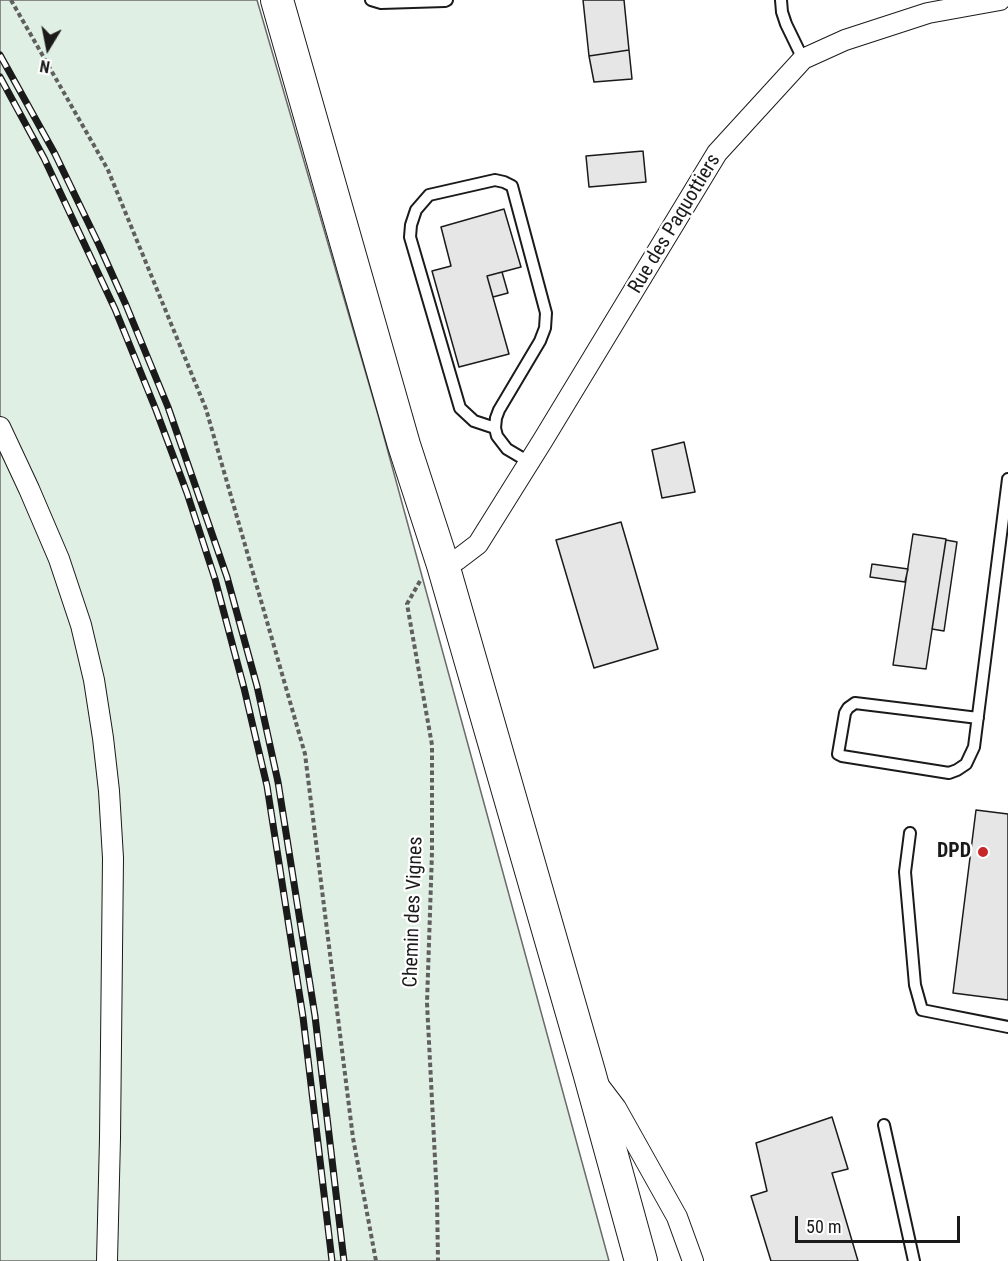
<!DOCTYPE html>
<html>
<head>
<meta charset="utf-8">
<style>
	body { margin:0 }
	#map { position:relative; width:1008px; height:1261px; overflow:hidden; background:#fff; font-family:"Roboto Condensed",sans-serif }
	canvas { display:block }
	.north { position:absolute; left:18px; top:18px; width:60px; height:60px; -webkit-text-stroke:4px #fff; paint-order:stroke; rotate:190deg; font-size:16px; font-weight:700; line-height:24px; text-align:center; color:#1a1a1a }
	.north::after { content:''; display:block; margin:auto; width:21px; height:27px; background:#1a1a1a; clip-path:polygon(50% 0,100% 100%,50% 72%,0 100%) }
	.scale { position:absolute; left:795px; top:1216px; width:165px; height:27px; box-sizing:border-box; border:3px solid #1a1a1a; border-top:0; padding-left:8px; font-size:18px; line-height:21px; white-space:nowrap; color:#1a1a1a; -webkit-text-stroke:4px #fff; paint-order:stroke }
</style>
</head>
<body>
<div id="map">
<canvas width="1008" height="1261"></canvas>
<div class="north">N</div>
<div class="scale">50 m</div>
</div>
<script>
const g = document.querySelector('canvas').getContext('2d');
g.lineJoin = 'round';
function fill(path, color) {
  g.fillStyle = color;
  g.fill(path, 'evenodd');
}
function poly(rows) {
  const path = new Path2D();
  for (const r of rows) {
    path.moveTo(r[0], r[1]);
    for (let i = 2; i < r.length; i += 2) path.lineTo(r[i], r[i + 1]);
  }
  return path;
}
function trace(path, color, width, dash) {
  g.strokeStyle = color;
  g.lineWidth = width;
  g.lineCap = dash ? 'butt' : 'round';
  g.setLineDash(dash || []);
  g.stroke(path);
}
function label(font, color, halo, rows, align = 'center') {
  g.font = font + ' "Roboto Condensed",sans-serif';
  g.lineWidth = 4.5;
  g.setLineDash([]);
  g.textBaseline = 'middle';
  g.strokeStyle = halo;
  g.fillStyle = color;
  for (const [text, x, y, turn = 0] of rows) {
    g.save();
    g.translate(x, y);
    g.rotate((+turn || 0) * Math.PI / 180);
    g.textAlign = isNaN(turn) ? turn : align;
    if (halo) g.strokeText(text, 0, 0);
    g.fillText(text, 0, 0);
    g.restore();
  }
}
const green = poly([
	[0,0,257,0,378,415,609,1261,0,1261,0,0]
]);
const building = poly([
	[583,0,624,0,629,50,589,56,583,0],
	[629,50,632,79,594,82,589,56,629,50],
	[643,151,646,182,589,187,586,156,643,151],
	[504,209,521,267,487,276,509,354,459,367,432,271,451,266,441,227,504,209],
	[502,272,508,293,493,297,487,276,502,272],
	[684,442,695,492,662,498,652,450,684,442],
	[621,522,658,649,594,668,556,540,621,522],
	[913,534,946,539,926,669,893,665,913,534],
	[946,540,957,542,944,631,932,629,946,540],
	[872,564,908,569,905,582,870,577,872,564],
	[976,810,1008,814,1008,1000,953,993,976,810],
	[832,1117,848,1169,832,1173,858,1261,771,1261,751,1196,767,1191,756,1143,832,1117]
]);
const path = poly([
	[11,0,108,170,206,409,305,754,353,1138,376,1261],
	[420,581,407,604,432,745,432,852,427,1003,437,1198,438,1261]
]);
const service = poly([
	[371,0,381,3,445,1,447,0],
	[781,0,782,12,786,24,803,59],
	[495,428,474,421,460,408,410,237,411,225,416,210,429,195,495,180,504,182,512,186,546,313,545,328,540,341,499,410,496,418,495,428,497,436,507,449,529,462],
	[978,718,855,703,848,708,845,713,838,754,842,756,949,773,957,770,966,764,974,747,1008,479],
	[910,833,905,872,915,985,922,1010,1008,1027],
	[884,1125,914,1261]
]);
const minor = poly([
	[0,427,29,489,59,559,81,625,94,680,103,738,109,791,113,858,110,1138,107,1261],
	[443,565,457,560,478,544,543,440,717,153,803,59,845,40,928,13,1000,0],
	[600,1087,616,1108,677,1217,693,1261]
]);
const primary = poly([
	[277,0,404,445,443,565,589,1072,641,1261]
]);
const rail = poly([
	[0,55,55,154,99,245,126,305,168,407,227,577,257,686,278,782,315,1016,344,1261],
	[0,77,44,158,115,309,156,410,187,493,215,579,244,688,267,786,303,1017,332,1261]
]);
const markers = [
	[983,852,6,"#c62828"]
];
const streetNames = [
	["Rue des Paquottiers",675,224,-59],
	["Chemin des Vignes",414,912,-88]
];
const poiNames = [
	["DPD",971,852]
];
fill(green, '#e0efe3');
trace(green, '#6a6a6a', 1.5);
fill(building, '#e6e6e6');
trace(building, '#1a1a1a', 1.5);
trace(service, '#1a1a1a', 14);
trace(minor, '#1a1a1a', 22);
trace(primary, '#1a1a1a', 34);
trace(path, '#5f5f5f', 4, [4.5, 3]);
trace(service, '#fff', 10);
trace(minor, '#fff', 20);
trace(primary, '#fff', 32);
trace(rail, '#1a1a1a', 7);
trace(rail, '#fff', 4.5, [14]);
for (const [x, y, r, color] of markers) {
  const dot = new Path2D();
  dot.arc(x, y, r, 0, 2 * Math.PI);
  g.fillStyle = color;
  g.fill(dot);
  trace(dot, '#fff', 2);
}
label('20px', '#1a1a1a', '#fff', streetNames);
label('bold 20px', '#1a1a1a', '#fff', poiNames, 'right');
</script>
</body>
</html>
